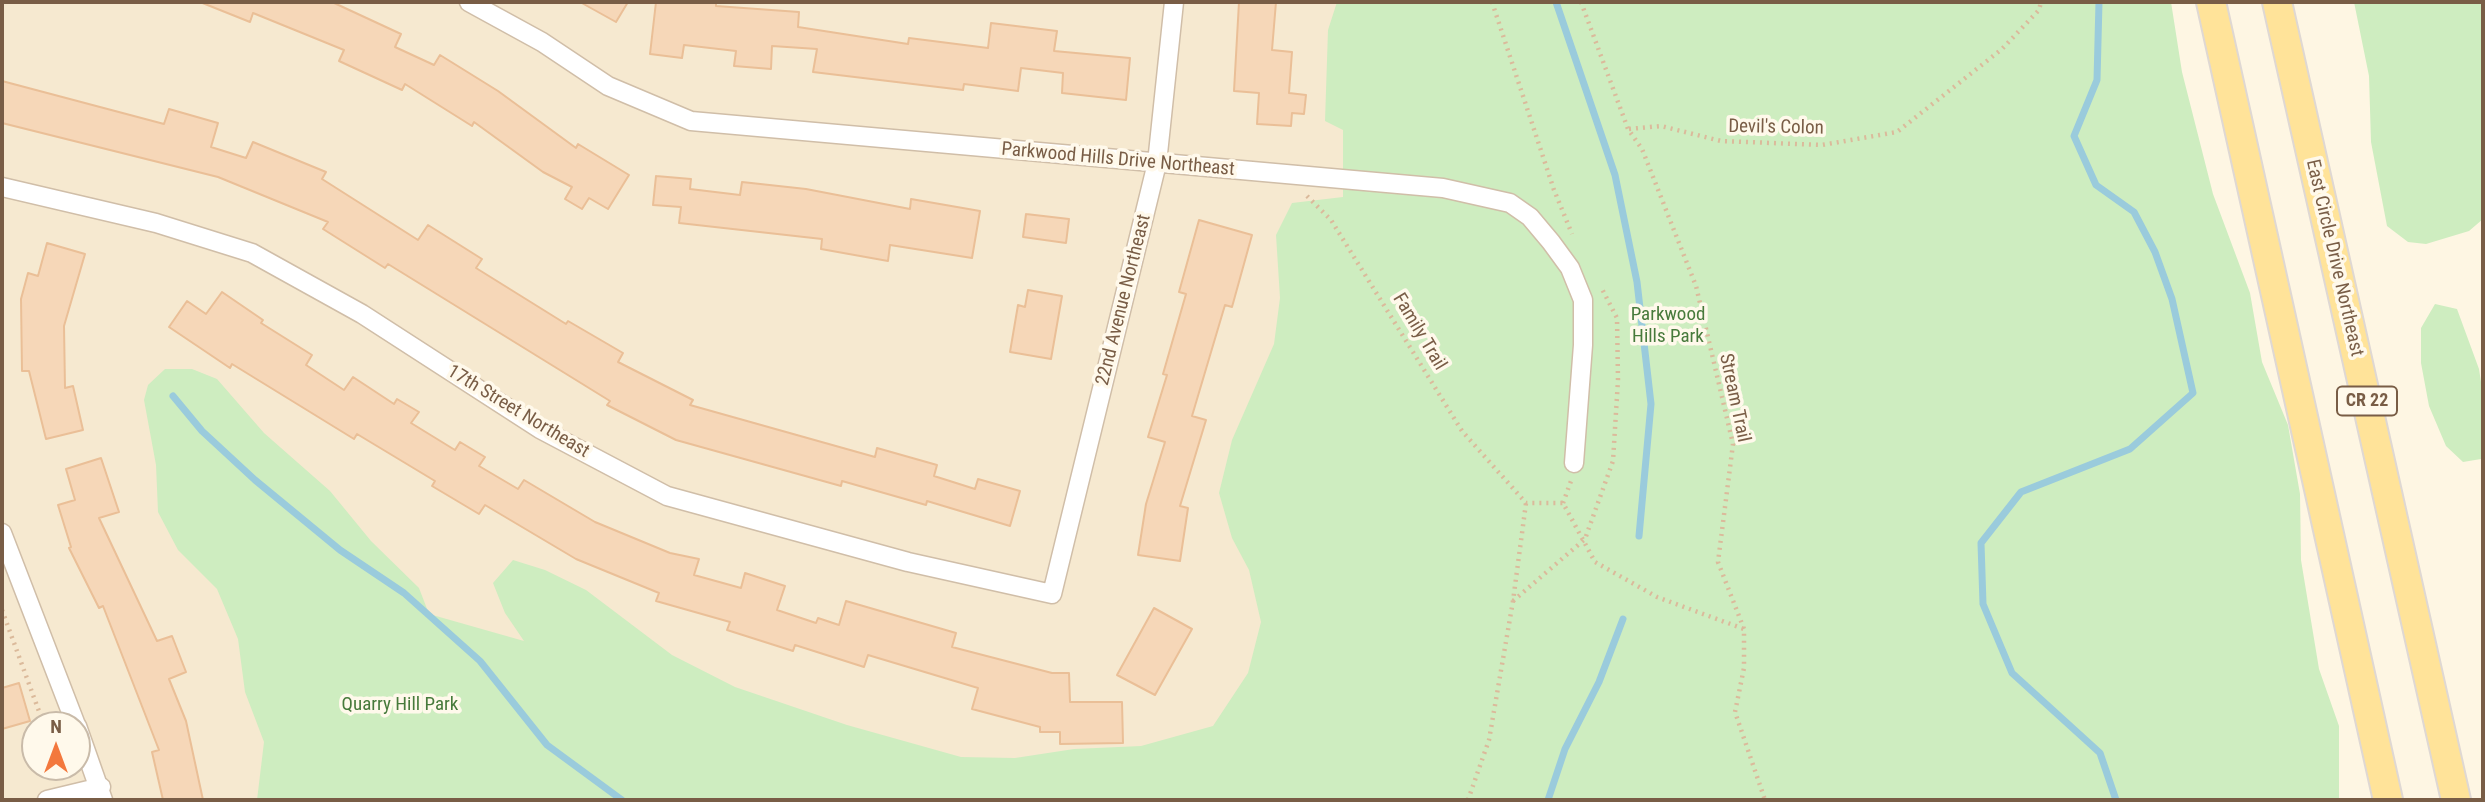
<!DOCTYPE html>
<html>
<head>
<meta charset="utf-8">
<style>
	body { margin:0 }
	#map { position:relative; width:2485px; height:802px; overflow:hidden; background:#fef6e3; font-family:"Roboto Condensed",sans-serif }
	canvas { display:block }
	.frame { position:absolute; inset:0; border:4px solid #795d46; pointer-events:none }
	.north { position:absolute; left:21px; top:711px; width:70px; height:70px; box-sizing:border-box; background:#fff9eb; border:2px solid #c9bba9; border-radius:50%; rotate:0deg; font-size:19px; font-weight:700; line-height:28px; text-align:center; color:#795d46 }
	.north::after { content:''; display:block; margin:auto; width:24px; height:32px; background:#f3783d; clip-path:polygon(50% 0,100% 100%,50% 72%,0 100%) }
</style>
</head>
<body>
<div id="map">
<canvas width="2485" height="802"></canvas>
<div class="frame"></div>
<div class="north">N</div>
</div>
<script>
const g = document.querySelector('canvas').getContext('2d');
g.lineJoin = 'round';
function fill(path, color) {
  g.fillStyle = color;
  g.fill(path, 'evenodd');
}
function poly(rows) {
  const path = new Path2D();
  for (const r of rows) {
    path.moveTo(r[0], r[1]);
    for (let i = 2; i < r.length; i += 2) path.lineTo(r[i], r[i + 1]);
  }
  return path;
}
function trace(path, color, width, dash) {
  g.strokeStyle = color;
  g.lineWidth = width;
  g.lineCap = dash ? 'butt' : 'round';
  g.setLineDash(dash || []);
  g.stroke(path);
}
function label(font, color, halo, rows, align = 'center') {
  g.font = font + ' "Roboto Condensed",sans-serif';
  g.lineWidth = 7;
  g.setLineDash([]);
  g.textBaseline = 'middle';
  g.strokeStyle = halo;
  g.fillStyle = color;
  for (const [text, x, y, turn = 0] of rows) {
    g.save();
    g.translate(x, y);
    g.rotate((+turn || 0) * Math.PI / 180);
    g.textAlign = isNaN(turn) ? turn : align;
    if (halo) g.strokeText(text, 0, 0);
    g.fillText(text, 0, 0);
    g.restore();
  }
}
const residential = poly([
	[2,2,1343,2,1343,376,1246,800,2,800],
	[35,725,77,725,77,767,35,767]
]);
const green = poly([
	[1337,2,2171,2,2182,72,2213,194,2250,293,2262,362,2288,425,2300,494,2301,560,2319,669,2339,726,2339,800,257,800,264,742,245,692,238,639,217,589,178,550,158,512,156,465,144,400,148,385,165,369,192,369,217,379,264,433,330,491,371,541,419,588,429,614,524,641,505,613,493,583,513,560,545,570,586,590,672,655,735,687,847,725,961,757,1015,758,1074,749,1141,746,1213,726,1248,673,1261,622,1249,570,1232,538,1219,493,1232,440,1274,344,1280,298,1276,235,1292,203,1343,197,1343,130,1325,121,1328,30],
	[2354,2,2483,2,2483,219,2469,231,2426,244,2408,242,2387,226,2371,142,2369,76],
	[2435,304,2457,309,2479,369,2483,395,2481,459,2463,462,2446,446,2429,406,2421,363,2421,328]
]);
const stream = poly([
	[1556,2,1615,175,1637,282,1651,404,1639,536],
	[2099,2,2097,80,2074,136,2096,185,2134,212,2155,252,2172,299,2193,393,2130,449,2021,492,1981,543,1983,604,2012,673,2100,753,2116,800],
	[173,396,202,431,255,480,340,550,404,593,480,661,547,745,622,800],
	[1548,800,1565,749,1599,682,1623,619]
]);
const building = poly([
	[200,2,332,2,401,34,395,47,434,65,440,55,498,91,576,148,578,144,629,175,608,209,589,198,582,209,565,199,572,187,543,172,474,122,472,126,405,84,402,90,339,61,344,50,253,13,250,22,200,2],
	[580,2,628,2,616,22,580,2],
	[656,2,716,2,716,6,799,12,798,27,908,44,909,38,988,48,991,23,1057,31,1054,51,1130,58,1126,100,1062,93,1063,73,1021,68,1018,91,964,84,963,90,813,72,817,49,772,46,771,69,734,66,736,51,684,45,682,58,650,54,656,2],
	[1239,2,1276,2,1272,50,1292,52,1289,93,1306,95,1304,114,1292,113,1291,126,1257,124,1259,93,1234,91,1239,2],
	[2,81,164,124,169,109,218,123,211,147,246,158,253,142,326,172,322,179,418,240,428,225,482,259,476,268,566,324,568,321,623,353,618,362,693,400,690,405,875,457,877,448,937,465,934,476,975,489,978,479,1020,491,1010,526,927,501,926,505,842,481,841,486,676,440,607,405,610,401,388,264,385,268,323,229,328,222,218,177,2,123,2,81],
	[656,176,691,179,690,189,740,195,742,182,806,189,910,209,911,199,980,211,972,258,890,245,888,261,821,249,822,239,679,223,681,207,653,205,656,176],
	[1026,214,1069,219,1066,243,1023,237,1026,214],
	[1199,220,1252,235,1232,307,1225,305,1192,416,1206,420,1180,506,1188,508,1180,561,1138,555,1146,504,1165,442,1148,437,1167,375,1163,374,1186,294,1179,292,1199,220],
	[47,243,85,254,64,326,65,388,73,386,83,430,46,439,29,371,22,371,21,299,28,273,38,276,47,243],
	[1028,290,1062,296,1051,359,1010,352,1018,305,1025,307,1028,290],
	[222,292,263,320,261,323,312,355,306,365,344,390,353,377,394,404,397,399,419,412,411,423,455,450,460,442,485,457,479,466,518,489,524,480,595,522,670,553,699,559,694,575,741,588,745,573,785,586,777,610,816,623,818,618,839,625,846,601,956,633,952,647,1052,673,1069,673,1070,702,1122,702,1123,743,1060,744,1060,732,1040,732,1040,727,972,709,978,688,868,655,864,667,795,645,793,651,727,630,730,622,656,601,659,593,576,559,485,505,479,514,432,486,435,481,357,434,354,439,232,364,230,368,169,327,187,301,206,314,222,292],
	[101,458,119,512,99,518,157,641,172,636,186,672,169,679,186,721,203,800,163,800,152,752,159,750,103,606,99,608,69,548,71,547,58,505,75,500,66,469,101,458],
	[1154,608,1192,629,1155,695,1117,675,1154,608],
	[19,683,30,721,2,729,2,688,19,683]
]);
const path = poly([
	[1492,2,1554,190,1572,234],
	[1581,2,1628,129,1642,149,1696,286,1733,444,1718,562,1744,629,1744,668,1735,712,1765,800],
	[1629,129,1661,126,1721,141,1822,145,1897,132,2002,49,2039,10,2041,2],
	[1307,196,1331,220,1462,431,1526,503,1563,503,1595,562,1657,597,1744,629],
	[1563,503,1571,481],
	[1513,601,1585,539,1613,461,1618,380,1617,318,1601,287],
	[2,610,44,725],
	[59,767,63,776],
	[1468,800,1489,740,1513,601,1526,503]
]);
const street = poly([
	[469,2,542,42,608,86,691,121,1443,188,1510,203,1530,217,1551,242,1570,268,1583,300,1583,345,1574,463],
	[2,187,156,223,252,253,362,314,540,429,667,496,908,562,1052,594,1157,163,1174,2],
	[2,533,76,725],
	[77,726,103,800],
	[47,800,101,787]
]);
const primary = poly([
	[2211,2,2388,800],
	[2277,2,2456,800]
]);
const shields = [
	[2367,401,60]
];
const shieldNames = [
	["CR 22",2367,401]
];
const streetNames = [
	["Devil's Colon",1776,128,1],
	["Parkwood Hills Drive Northeast",1118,160,5],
	["East Circle Drive Northeast",2334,258,77],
	["22nd Avenue Northeast",1124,300,-76],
	["Family Trail",1419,332,59],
	["Stream Trail",1734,398,78],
	["17th Street Northeast",518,412,31]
];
const parkNames = [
	["Parkwood",1668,315],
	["Hills Park",1668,337],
	["Quarry Hill Park",400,705]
];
fill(residential, '#f6e9d0');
fill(green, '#ceedc0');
trace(stream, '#9acbdc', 7);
fill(building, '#f6d7b8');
trace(building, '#eabf97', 2);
trace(street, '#d0bea8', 21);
trace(primary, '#dfd8d3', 32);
trace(path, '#dbba9b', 4.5, [2, 5]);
trace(street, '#fff', 18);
trace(primary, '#ffe399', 28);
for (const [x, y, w] of shields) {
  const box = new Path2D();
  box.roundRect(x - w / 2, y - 14.5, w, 29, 5);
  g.fillStyle = '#fff9eb';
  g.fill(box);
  trace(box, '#795d46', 2);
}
label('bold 18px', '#795d46', null, shieldNames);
label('19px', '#795d46', '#fff9eb', streetNames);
label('19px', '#477a3b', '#fff9eb', parkNames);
</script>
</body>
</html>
